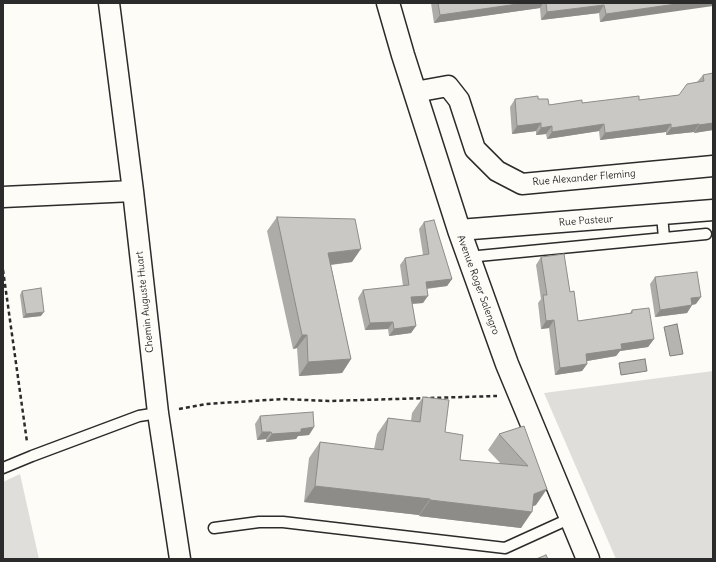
<!DOCTYPE html>
<html>
<head>
<meta charset="utf-8">
<style>
	body { margin:0 }
	#map { position:relative; width:716px; height:562px; overflow:hidden; background:#fdfcf7; font-family:Delius,sans-serif }
	canvas { display:block }
	.frame { position:absolute; inset:0; border:4px solid #2b2b2b; pointer-events:none }
</style>
</head>
<body>
<div id="map">
<canvas width="716" height="562"></canvas>
<div class="frame"></div>
</div>
<script>
const g = document.querySelector('canvas').getContext('2d');
g.lineJoin = 'round';
function fill(path, color) {
  g.fillStyle = color;
  g.fill(path, 'evenodd');
}
function poly(rows) {
  const path = new Path2D();
  for (const r of rows) {
    path.moveTo(r[0], r[1]);
    for (let i = 2; i < r.length; i += 2) path.lineTo(r[i], r[i + 1]);
  }
  return path;
}
function trace(path, color, width, dash) {
  g.strokeStyle = color;
  g.lineWidth = width;
  g.lineCap = dash ? 'butt' : 'round';
  g.setLineDash(dash || []);
  g.stroke(path);
}
function label(font, color, halo, rows, align = 'center') {
  g.font = font + ' Delius,sans-serif';
  g.lineWidth = 3.5;
  g.setLineDash([]);
  g.textBaseline = 'middle';
  g.strokeStyle = halo;
  g.fillStyle = color;
  for (const [text, x, y, turn = 0] of rows) {
    g.save();
    g.translate(x, y);
    g.rotate((+turn || 0) * Math.PI / 180);
    g.textAlign = isNaN(turn) ? turn : align;
    if (halo) g.strokeText(text, 0, 0);
    g.fillText(text, 0, 0);
    g.restore();
  }
}
const green = poly([
	[713,371,713,559,616,559,544,393],
	[20,474,39,559,3,559,3,482]
]);
const water = poly([
	[677,324,683,354,670,356,664,327,677,324],
	[645,359,647,371,621,375,619,363,645,359]
]);
const path = poly([
	[3,270,27,442],
	[179,409,206,404,283,399,329,401,497,396]
]);
const service = poly([
	[662,215,664,238],
	[468,257,706,234],
	[3,468,32,456,139,416,158,413],
	[214,528,259,522,283,522,505,548,571,518]
]);
const minor = poly([
	[109,3,133,191,158,413,180,559],
	[415,92,448,86,459,100,475,149,497,171,522,184,713,166],
	[3,197,133,191],
	[459,230,713,210]
]);
const tertiary = poly([
	[388,3,403,55,459,230,507,364,588,559]
]);
const wall = poly([
	[431,3,713,3,600,22,599,13,541,20,540,8,434,23],
	[703,75,713,130,694,133,694,132,666,135,666,132,600,140,599,131,547,139,546,134,536,135,536,131,512,134,510,107,515,99,538,99,549,105,639,100,679,95,697,82],
	[277,217,352,262,331,265,351,359,342,373,299,376,297,348,293,349,267,231],
	[424,222,452,279,447,286,427,289,423,303,412,304,416,326,411,333,389,336,388,329,365,330,358,298,363,290,403,286,400,265,405,258,423,255,419,229],
	[541,257,570,292,578,321,630,313,632,310,654,339,648,347,620,351,616,356,587,361,587,364,582,371,555,375,549,328,541,329,538,303,541,299,536,265],
	[655,277,696,304,692,305,687,313,655,317,650,284],
	[22,291,41,316,23,318,20,295],
	[423,397,445,432,460,460,501,464,488,450,499,434,524,426,536,505,532,506,521,528,419,516,419,515,304,502,309,458,320,442,374,449,377,434,388,418,411,421,412,413],
	[260,416,314,427,309,435,298,436,296,439,266,442,266,439,257,440,255,424]
]);
const shadedWall = poly([
	[525,3,543,3,540,8,434,23,440,15],
	[683,3,713,3,713,6,600,22,606,14],
	[604,5,599,13,541,20,547,12],
	[541,123,536,131,512,134,517,126],
	[713,123,713,130,694,133,699,125],
	[604,124,599,131,547,139,552,132],
	[671,124,666,132,600,140,605,133],
	[699,124,694,132,666,135,671,128],
	[552,126,546,134,536,135,541,128],
	[361,249,352,262,319,266,328,253],
	[452,279,447,286,421,289,426,282],
	[428,296,423,303,407,304,411,297],
	[701,297,696,304,686,306,691,298],
	[692,305,687,313,655,317,660,310],
	[44,312,41,316,23,318,26,314],
	[554,320,549,328,541,329,546,321],
	[393,322,388,329,365,330,370,323],
	[416,326,411,333,389,336,394,329],
	[302,335,307,335,297,348,293,349],
	[654,339,648,347,620,351,616,356,581,362,586,354,621,344],
	[351,359,342,373,299,376,308,362],
	[587,364,582,371,555,375,560,368],
	[314,427,309,435,298,436,296,439,266,442,272,434,301,429],
	[262,432,271,432,266,439,257,440],
	[315,486,430,499,419,515,304,502],
	[547,489,536,505,523,510,534,494],
	[430,500,532,512,521,528,419,516]
]);
const building = poly([
	[438,3,525,3,440,15,438,3],
	[546,3,683,3,606,14,604,5,547,12,546,3],
	[713,73,713,123,699,125,699,124,671,128,671,124,605,133,604,124,552,132,552,126,541,128,541,123,517,126,515,99,538,96,538,99,548,99,549,105,582,100,582,103,639,96,639,100,679,95,687,84,704,81,703,75,713,73],
	[277,217,355,219,361,249,328,253,351,359,308,362,307,335,302,335,277,217],
	[434,220,452,279,426,282,428,296,411,297,416,326,394,329,393,322,370,323,363,290,409,285,405,258,429,254,424,222,434,220],
	[564,254,570,292,574,291,578,321,632,313,632,310,649,308,654,339,621,344,622,349,586,354,587,364,560,368,554,320,546,321,543,295,547,295,541,257,564,254],
	[697,272,701,297,691,298,692,305,660,310,655,277,697,272],
	[41,288,44,312,26,314,22,291,41,288],
	[423,397,449,400,445,432,463,435,460,460,528,466,499,434,524,426,547,489,534,494,532,512,430,500,430,499,315,486,320,442,383,450,388,418,420,422,423,397],
	[313,412,314,427,301,429,301,432,272,434,271,432,262,432,260,416,313,412],
	[546,555,548,559,536,559,546,555]
]);
const streetNames = [
	["Rue Alexander Fleming",584,178,-5],
	["Rue Pasteur",586,221,-4],
	["Avenue Roger Salengro",478,285,70],
	["Chemin Auguste Huart",145,302,-96]
];
fill(green, '#dfdeda');
fill(water, '#b5b4b1');
trace(water, '#7e7d7b', 1);
trace(service, '#2b2b2b', 13);
trace(minor, '#2b2b2b', 23);
trace(tertiary, '#2b2b2b', 25);
trace(path, '#2b2b2b', 2.5, [4, 3]);
trace(service, '#fdfcf7', 10);
trace(minor, '#fdfcf7', 20);
trace(tertiary, '#fdfcf7', 22);
fill(wall, '#adaca9');
fill(shadedWall, '#8d8c89');
fill(building, '#c9c8c4');
trace(building, '#8d8c89', 1);
label('10px', '#2b2b2b', '#fdfcf7', streetNames);
</script>
</body>
</html>
